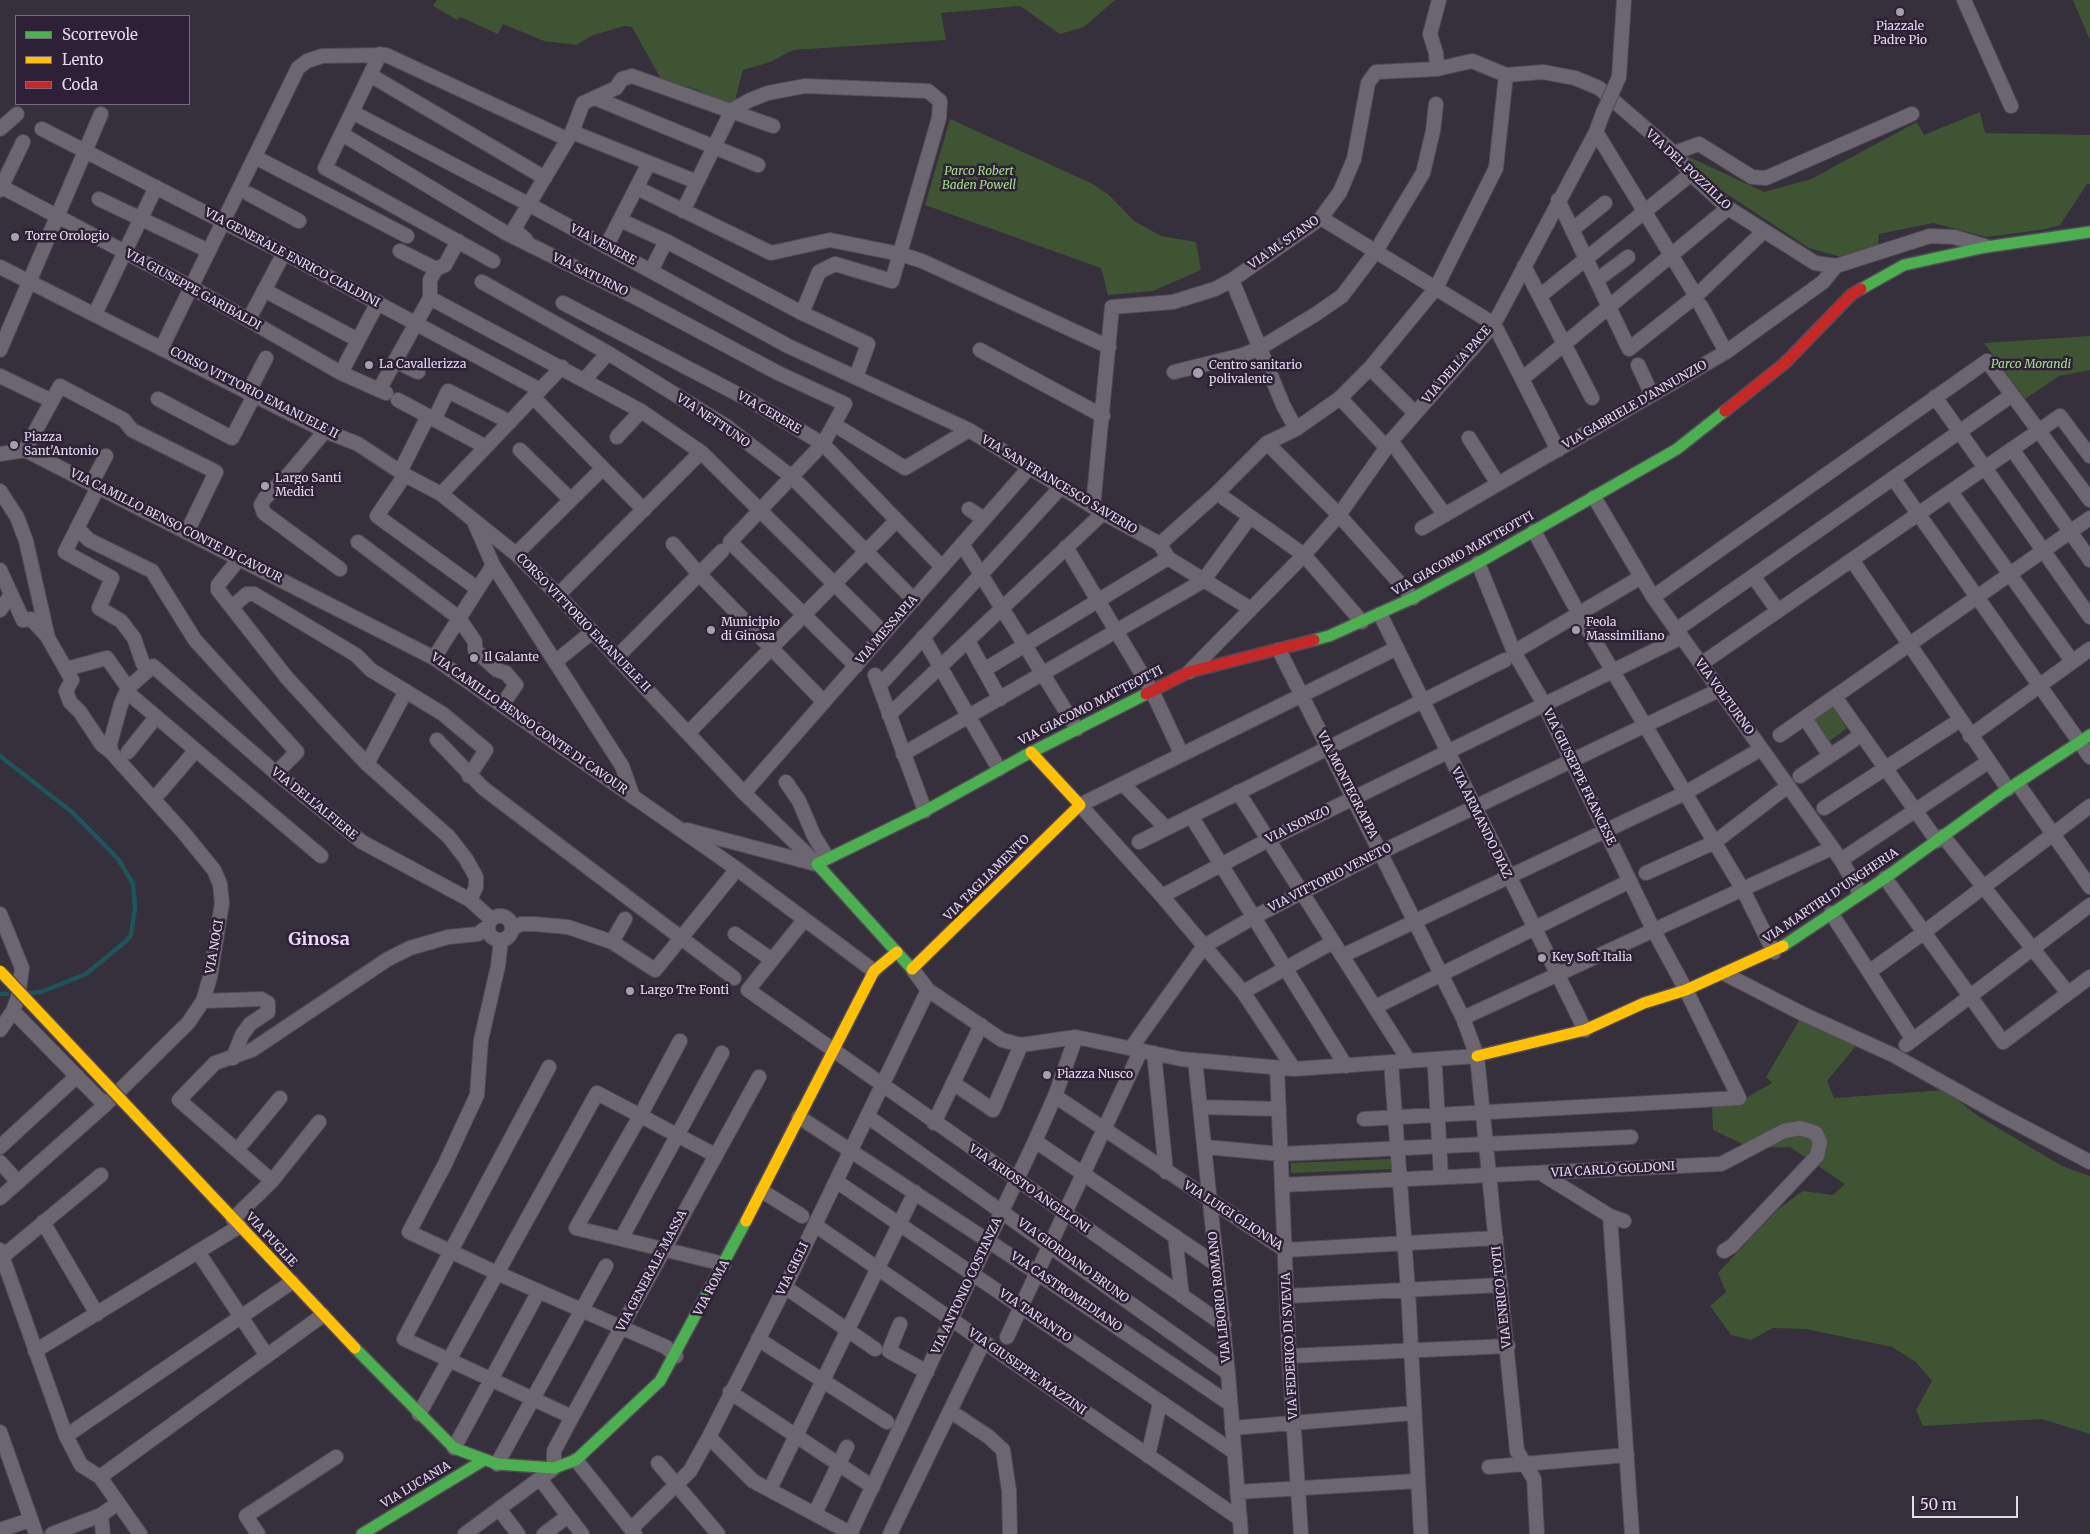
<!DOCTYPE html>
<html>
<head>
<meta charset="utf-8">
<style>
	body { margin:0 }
	#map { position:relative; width:2090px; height:1534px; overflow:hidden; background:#362f3c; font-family:Merriweather,serif }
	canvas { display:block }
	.legend { position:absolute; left:15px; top:15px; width:175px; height:90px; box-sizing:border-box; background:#2d2037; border:1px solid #766b7f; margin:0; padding:6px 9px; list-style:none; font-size:15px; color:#e3dbea }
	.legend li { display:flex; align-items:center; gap:10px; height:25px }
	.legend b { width:25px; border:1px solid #766b7f }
	.scale { position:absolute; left:1912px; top:1496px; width:106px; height:22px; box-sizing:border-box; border:2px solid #e3dbea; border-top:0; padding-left:6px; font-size:15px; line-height:18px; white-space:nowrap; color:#e3dbea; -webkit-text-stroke:4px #2d2037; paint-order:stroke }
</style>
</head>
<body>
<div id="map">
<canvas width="2090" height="1534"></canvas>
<ul class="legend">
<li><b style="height:6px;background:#4caf50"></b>Scorrevole</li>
<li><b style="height:6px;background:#ffc107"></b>Lento</li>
<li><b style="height:6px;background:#c62828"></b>Coda</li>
</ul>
<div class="scale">50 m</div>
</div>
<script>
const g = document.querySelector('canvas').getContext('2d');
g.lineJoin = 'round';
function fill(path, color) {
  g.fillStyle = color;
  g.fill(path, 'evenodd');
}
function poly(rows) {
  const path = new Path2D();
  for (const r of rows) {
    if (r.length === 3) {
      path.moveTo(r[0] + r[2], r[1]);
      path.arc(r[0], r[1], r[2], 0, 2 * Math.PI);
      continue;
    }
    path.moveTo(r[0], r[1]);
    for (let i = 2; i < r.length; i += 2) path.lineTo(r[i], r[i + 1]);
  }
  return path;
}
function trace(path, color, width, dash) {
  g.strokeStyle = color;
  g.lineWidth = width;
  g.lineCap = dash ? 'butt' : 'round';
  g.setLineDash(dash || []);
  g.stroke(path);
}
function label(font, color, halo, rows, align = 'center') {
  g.font = font + ' Merriweather,serif';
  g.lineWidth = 5;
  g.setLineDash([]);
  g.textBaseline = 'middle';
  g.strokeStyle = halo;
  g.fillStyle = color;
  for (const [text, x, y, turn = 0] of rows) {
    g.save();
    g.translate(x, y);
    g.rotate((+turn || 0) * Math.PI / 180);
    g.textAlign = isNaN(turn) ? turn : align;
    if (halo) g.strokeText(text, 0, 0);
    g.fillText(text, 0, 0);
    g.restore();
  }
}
const green = poly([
	[437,0,1115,0,1084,27,1060,34,1020,6,941,13,946,40,793,50,770,62,743,70,733,108,698,90,661,79,632,27,625,26,593,35,576,45,544,41,503,24,498,34,460,17,457,20,433,6],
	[2073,0,2090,0,2090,40],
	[1980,112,1985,133,2090,135,2090,184,2087,184,2060,225,2047,229,1987,237,1933,223,1879,234,1878,247,1841,257,1809,248,1695,173,1687,156,1764,192,1811,179,1917,122,1924,135],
	[950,119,1091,183,1109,195,1134,221,1161,236,1196,242,1201,270,1153,291,1108,295,1101,268,925,205],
	[2090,336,2090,370,2059,376,2025,399,1984,343],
	[1833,707,1847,728,1828,742,1813,721],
	[1800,1019,1856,1046,1827,1081,1834,1098,1945,1090,1978,1116,2062,1166,2090,1176,2090,1434,2042,1419,1923,1426,1916,1410,1932,1381,1916,1362,1892,1347,1806,1329,1773,1328,1751,1340,1731,1335,1710,1306,1726,1292,1718,1273,1777,1210,1803,1191,1833,1195,1845,1184,1790,1147,1751,1148,1713,1130,1712,1105,1739,1102,1772,1083,1766,1077],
	[1391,1159,1392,1169,1291,1173,1291,1163]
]);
const stream = poly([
	[0,756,72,812,119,860,133,884,135,908,131,935,126,941,86,974,41,992,31,993],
	[0,994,7,994]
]);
const street = poly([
	[1964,0,2011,106],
	[380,54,325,168,493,261],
	[1437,69,1436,53,1430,34,1439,0],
	[370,75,545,178],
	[1619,77,1624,0],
	[595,98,758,165],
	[352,112,530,205,788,346,969,430,1103,513,1160,544,1168,558,1251,609],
	[0,129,17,114],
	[42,129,284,253,540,390],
	[572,132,697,182],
	[1596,132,1696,296],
	[342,134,506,233,637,298,778,373,845,404,823,444],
	[1674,153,1699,144,1752,177,1766,178,1912,114],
	[255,157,407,236],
	[0,186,191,287,341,373,386,393],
	[637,188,771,253,830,240,900,254,922,261,1109,347],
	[0,190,23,142],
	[249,194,299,221],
	[99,199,209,251],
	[1558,200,1629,349,1696,296,1763,232],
	[683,211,732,110,750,100,768,93,805,86,928,91,940,101,939,118,892,281,835,264,819,272,802,313],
	[1321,218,1494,324,1558,450],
	[620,220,666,241,802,313,868,344,856,377],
	[1572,230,1605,203],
	[526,240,514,229,572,132,583,103,616,88,622,79,632,76,773,126],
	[606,247,649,163],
	[400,251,436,269],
	[1524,266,1592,398],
	[0,267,325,431,358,444,405,475,441,494,516,554,558,595,744,793,817,864],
	[651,271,666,241],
	[1232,280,1283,405,1296,429],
	[1597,280,1628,257],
	[482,282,608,353,726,426,792,477,914,600],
	[264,290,358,340],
	[1540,296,1691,174],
	[430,298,641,411,701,452,884,633],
	[563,303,751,401,823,444,942,567],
	[1701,306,1726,352],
	[95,314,156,187],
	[249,319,284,253],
	[162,347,298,68,307,61,322,56,386,55,567,139],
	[0,350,101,114],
	[980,350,1103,416],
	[395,361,418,372],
	[1638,365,1652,395],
	[1370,368,1415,413],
	[1174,372,1243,355,1260,348,1316,314,1342,296,1376,251,1423,173,1433,131,1436,104],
	[341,373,378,302],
	[0,376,52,401],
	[585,379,608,353],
	[1522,379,1728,208],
	[379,390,430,298,430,280,436,269,445,265,458,241],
	[248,393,266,358],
	[533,397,644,510],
	[1935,397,2090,617],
	[1340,398,1387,448],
	[158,399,232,438,254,396],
	[398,400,486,447],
	[434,420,448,391,510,422],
	[835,425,905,468,969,430],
	[325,431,289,474,265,498,261,505,264,513,340,569],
	[617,437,641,411],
	[1469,438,1498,484],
	[1391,441,1445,515],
	[1267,443,1339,515,1413,598],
	[2012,449,2090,560],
	[25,450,434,658,737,869,874,971],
	[25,450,60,386,124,420,132,430,216,472,187,532],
	[520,450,571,500],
	[816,451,730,542,856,666],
	[0,454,25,450],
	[400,472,428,416],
	[405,475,377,516,478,589],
	[1893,478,2090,757],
	[91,484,106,456],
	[98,487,65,552,112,578,99,608,121,621,134,638,143,664],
	[0,491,17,517,26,541,48,638,72,680,66,691,70,702,80,712,102,745,111,752,183,832,214,870,220,884,222,903,210,977,203,1001,188,1023,105,1105,0,1198],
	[1951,492,2072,661],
	[1217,493,1304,555,1362,622],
	[441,494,562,367],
	[1594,497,1653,597,1841,860,1860,893],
	[1093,507,1112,307,1173,302,1215,289,1232,280,1321,218,1340,192,1354,159,1368,83,1376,72,1437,69,1472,61,1506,75,1543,72,1575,78,1599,88,1674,153,1691,174,1728,208,1815,263,1836,266,1930,236,1954,237,1985,246],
	[969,509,984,519],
	[475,524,493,565,622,766,633,797],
	[77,528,89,540,152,571,195,640,297,752,276,773],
	[1422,528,1726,352,1823,282,1836,266],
	[1534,531,1574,605],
	[358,542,459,618,475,642,475,650,497,670,506,673,516,685,502,705],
	[673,544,699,574,824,702],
	[962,544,1077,729],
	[1160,544,1217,493,1267,443,1296,429,1340,398,1370,368,1436,288,1496,168,1506,75],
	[1066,547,1152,691,1181,753],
	[516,554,603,468],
	[239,559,218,585,218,590,287,678,333,728,367,764,449,837,466,859,476,877,476,887,470,900],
	[1852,560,2008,789],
	[0,570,23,620,31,619,47,636],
	[1753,576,1778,611],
	[558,595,701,452],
	[1653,597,1987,361,2090,500],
	[232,607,247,594,254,594,356,655,371,670,443,714,486,750,469,776],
	[0,610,11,595],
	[1577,611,1743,890,1774,952],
	[1380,614,1585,1030],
	[1676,630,2012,395],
	[923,637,999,769],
	[968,641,1000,699],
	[1279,650,1463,1018,1477,1056,1517,1451,1534,1479,1537,1534],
	[1514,652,1641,577],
	[434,658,493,565],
	[616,658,722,551],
	[555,662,592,632],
	[1701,664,2060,416,2090,456],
	[66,669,107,658,128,688],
	[984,670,1168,558],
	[1189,672,1304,555,1339,515,1391,441,1494,324,1596,132,1603,113],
	[875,675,925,811],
	[879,686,1061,487],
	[127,692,321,856],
	[1835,697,1937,841],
	[889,715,1103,513],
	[1805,718,1830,756],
	[689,732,896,521],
	[1780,735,2090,518],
	[1970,736,2090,649],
	[437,740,483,788,734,978],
	[111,752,110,744,121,704,128,688,153,666,276,773,362,842,470,900,491,919],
	[128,752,156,717],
	[903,754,1203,581,1250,517],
	[367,764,406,691],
	[1800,776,1861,735],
	[786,782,799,801,814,836,827,857],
	[1123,784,1166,828],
	[2018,784,2090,887],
	[160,792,196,750],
	[1238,792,1409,1061],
	[744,793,1029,468],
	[1824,808,1960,720],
	[1191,816,1346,1066],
	[687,830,816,864],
	[1943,836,2068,993],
	[1139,842,1505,660],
	[1841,860,1988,762],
	[1646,873,1715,842,1788,786],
	[1885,878,2003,1042,2090,977],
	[1162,896,1268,840,1682,637],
	[1831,913,1913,1040],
	[0,914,22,968,18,997,13,1011,0,1030],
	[500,928,12],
	[804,920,748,990,1224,1325],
	[512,929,521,924,534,924,568,927,612,942,655,970,737,869],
	[735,934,772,960],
	[501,940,498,966,481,1040,477,1095,445,1164,409,1232,497,1273,666,1347,676,1356],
	[612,942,625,919],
	[1342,956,1685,793,1761,749],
	[913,970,928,990,1002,1040,1021,1045,1076,1037,1181,1059,1294,1069,1477,1056],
	[1869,972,1923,933,2090,806],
	[1725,974,1803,1014,1893,1055,1997,1113,2090,1162],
	[1243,992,1333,942],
	[203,1001,261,999,268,1003,268,1012,250,1024,242,1035,233,1058],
	[1375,1007,1630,881],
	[13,1011,105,1105],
	[1463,1018,1832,848],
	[680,1041,640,1116,576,1228,724,1264],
	[1906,1045,2090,905],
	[1131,1048,1204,946,1254,917,1381,852,1719,690],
	[1154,1053,1166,1172],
	[1195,1060,1228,1373,1241,1534],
	[1391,1062,1408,1290,1421,1534],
	[549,1067,404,1339,572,1417],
	[1277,1068,1289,1356,1301,1534],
	[1294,1069,1243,992,1162,896,1080,805,1397,648],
	[1435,1069,1441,1177],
	[953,1083,993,1110,1021,1045],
	[1055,1096,1285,1250,1496,1238],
	[1200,1107,1279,1109],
	[867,1116,1228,1373],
	[799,1117,1037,1273,1230,1404],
	[1364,1119,1739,1098,1686,990,1654,931,1544,704,1514,652,1478,563],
	[934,1123,981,1025],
	[1035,1141,1217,1265],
	[0,1147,77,1076],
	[1205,1147,1281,1154,1631,1137],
	[237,1150,280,1098],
	[0,1162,18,1182],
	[1542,1174,1610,1216,1624,1221],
	[272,1181,179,1100,215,1063,252,1050,388,959,410,948,448,937,478,934,488,926],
	[836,1181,1234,1452],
	[1282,1185,1721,1164,1784,1131,1800,1128,1816,1133,1820,1142,1817,1156,1732,1246,1724,1251],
	[762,1191,802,1216],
	[1610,1216,1632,1534],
	[233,1219,272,1181,319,1122],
	[43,1222,97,1314],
	[815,1225,1240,1519],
	[1175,1236,1182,1296],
	[621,1239,722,1053],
	[0,1250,66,1436,81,1465,100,1477,140,1534],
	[198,1252,267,1356],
	[2,1257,101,1175],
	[785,1287,875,1349],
	[1287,1296,1501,1285],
	[900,1324,889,1351,927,1372],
	[1007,1337,1141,1050],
	[758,1339,887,1422],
	[35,1351,240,1226],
	[1289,1356,1508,1346],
	[730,1392,873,1487],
	[950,1411,989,1437,1003,1450,1009,1491,1010,1534],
	[419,1414,597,1093,715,1155],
	[1232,1428,1414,1413],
	[0,1432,36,1534],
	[66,1436,292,1282],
	[709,1437,753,1481,852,1534],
	[454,1448,539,1291],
	[1148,1456,1160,1403],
	[576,1460,635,1534],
	[658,1463,718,1534],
	[497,1464,606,1266],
	[1489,1467,1627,1455],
	[100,1477,323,1315],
	[540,1479,582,1534],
	[770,1489,915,1192],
	[1237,1492,1418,1481],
	[818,1507,847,1447],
	[499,1509,518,1534],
	[101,1515,103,1534],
	[631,1529,690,1471,709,1437,785,1287,928,990],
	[0,1530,30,1520],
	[851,1532,1035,1141,1055,1096,1076,1037],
	[52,1534,101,1515,118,1503],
	[258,1534,246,1516,336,1457],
	[465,1534,554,1468,554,1451,572,1417,759,1077],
	[544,1534,568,1516],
	[890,1534,984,1341]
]);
const fast = poly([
	[1861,289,1904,265,1986,247,2090,232],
	[1314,640,1329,636,1413,598,1478,563,1677,449,1725,411],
	[1783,946,1885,878,2008,789,2090,735],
	[912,969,817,864,925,811,1024,756,1146,694],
	[355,1348,454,1448,497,1464,554,1468,576,1460,660,1381,746,1221],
	[362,1534,484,1460]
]);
const slow = poly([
	[912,969,1080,805,1031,752],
	[1477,1056,1585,1030,1644,1003,1686,990,1783,946],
	[145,1125,355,1348],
	[746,1221,874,971,897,952]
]);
const jam = poly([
	[1725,411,1785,363,1852,294,1861,289],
	[1146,694,1189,672,1314,640]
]);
const streetBridge = poly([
	[1603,113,1619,77]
]);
const slowBridge = poly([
	[0,971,145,1125]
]);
const markers = [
	[1900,12,5,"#a69fad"],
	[15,237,5,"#a69fad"],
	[369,365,5,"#a69fad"],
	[1198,373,6,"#a69fad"],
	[14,445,5,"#a69fad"],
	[265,486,5,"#a69fad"],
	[711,630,5,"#a69fad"],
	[1576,630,5,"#a69fad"],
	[474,658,5,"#a69fad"],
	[1542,958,5,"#a69fad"],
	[630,991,5,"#a69fad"],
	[1047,1075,5,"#a69fad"]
];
const poiNames = [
	["Piazzale",1900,27,"center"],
	["Padre Pio",1900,41,"center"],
	["Torre Orologio",25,237],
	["La Cavallerizza",379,365],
	["Centro sanitario",1209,366],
	["polivalente",1209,380],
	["Piazza",24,438],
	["Sant'Antonio",24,452],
	["Largo Santi",275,479],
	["Medici",275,493],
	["Municipio",721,623],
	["di Ginosa",721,637],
	["Feola",1586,623],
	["Massimiliano",1586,637],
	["Il Galante",484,658],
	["Key Soft Italia",1552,958],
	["Largo Tre Fonti",640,991],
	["Piazza Nusco",1057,1075]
];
const streetNames = [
	["VIA DEL POZZILLO",1688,170,43],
	["VIA M. STANO",1284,243,-35],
	["VIA VENERE",603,245,28],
	["VIA GENERALE ENRICO CIALDINI",292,258,28],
	["VIA SATURNO",590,275,26],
	["VIA GIUSEPPE GARIBALDI",193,290,29],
	["VIA DELLA PACE",1457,365,-49],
	["CORSO VITTORIO EMANUELE II",254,393,27],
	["VIA GABRIELE D'ANNUNZIO",1635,405,-30],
	["VIA CERERE",769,413,30],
	["VIA NETTUNO",713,421,34],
	["VIA SAN FRANCESCO SAVERIO",1059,485,31],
	["VIA CAMILLO BENSO CONTE DI CAVOUR",176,526,27],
	["VIA GIACOMO MATTEOTTI",1463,554,-29],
	["CORSO VITTORIO EMANUELE II",583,623,46],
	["VIA MESSAPIA",887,630,-49],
	["VIA VOLTURNO",1724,697,54],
	["VIA GIACOMO MATTEOTTI",1091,706,-27],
	["VIA CAMILLO BENSO CONTE DI CAVOUR",529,724,35],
	["VIA GIUSEPPE FRANCESE",1579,777,64],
	["VIA MONTEGRAPPA",1347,785,63],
	["VIA DELL'ALFIERE",314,804,39],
	["VIA ARMANDO DIAZ",1481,823,64],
	["VIA ISONZO",1298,825,-26],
	["VIA TAGLIAMENTO",987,878,-45],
	["VIA VITTORIO VENETO",1330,878,-27],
	["VIA MARTIRI D'UNGHERIA",1831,896,-34],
	["VIA NOCI",215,947,-80],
	["VIA CARLO GOLDONI",1613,1170,-3],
	["VIA ARIOSTO ANGELONI",1029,1189,35],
	["VIA LUIGI GLIONNA",1233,1216,33],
	["VIA PUGLIE",271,1240,47],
	["VIA GIORDANO BRUNO",1073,1261,36],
	["VIA GIGLI",793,1269,-64],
	["VIA GENERALE MASSA",652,1271,-62],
	["VIA ANTONIO COSTANZA",967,1286,-65],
	["VIA ROMA",712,1288,-62],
	["VIA CASTROMEDIANO",1066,1292,34],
	["VIA LIBORIO ROMANO",1220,1297,-96],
	["VIA ENRICO TOTI",1502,1297,-96],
	["VIA TARANTO",1035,1316,34],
	["VIA FEDERICO DI SVEVIA",1290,1346,-93],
	["VIA GIUSEPPE MAZZINI",1027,1372,35],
	["VIA LUCANIA",416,1485,-31]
];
const parkNames = [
	["Parco Robert",979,172],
	["Baden Powell",979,186],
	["Parco Morandi",2031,365]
];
const districtNames = [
	["Ginosa",319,940]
];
fill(green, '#3f5433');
trace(stream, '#1c565a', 4.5);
trace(street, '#514b57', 16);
trace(fast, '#514b57', 14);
trace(slow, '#514b57', 14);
trace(jam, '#514b57', 14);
trace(street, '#6c6670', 14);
trace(fast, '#4caf50', 11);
trace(slow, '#ffc107', 11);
trace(jam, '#c62828', 11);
trace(streetBridge, '#514b57', 16, []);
trace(slowBridge, '#514b57', 14, []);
trace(streetBridge, '#6c6670', 14);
trace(slowBridge, '#ffc107', 11);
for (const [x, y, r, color] of markers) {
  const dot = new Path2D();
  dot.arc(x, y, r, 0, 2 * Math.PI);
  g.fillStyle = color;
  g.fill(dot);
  trace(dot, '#2d2037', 2);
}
label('12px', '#e3dbea', '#2d2037', poiNames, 'left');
label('12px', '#e3dbea', '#2d2037', streetNames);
label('italic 12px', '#a3e085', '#2d2037', parkNames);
label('bold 18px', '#e9d8f7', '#2d2037', districtNames);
</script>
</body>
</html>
